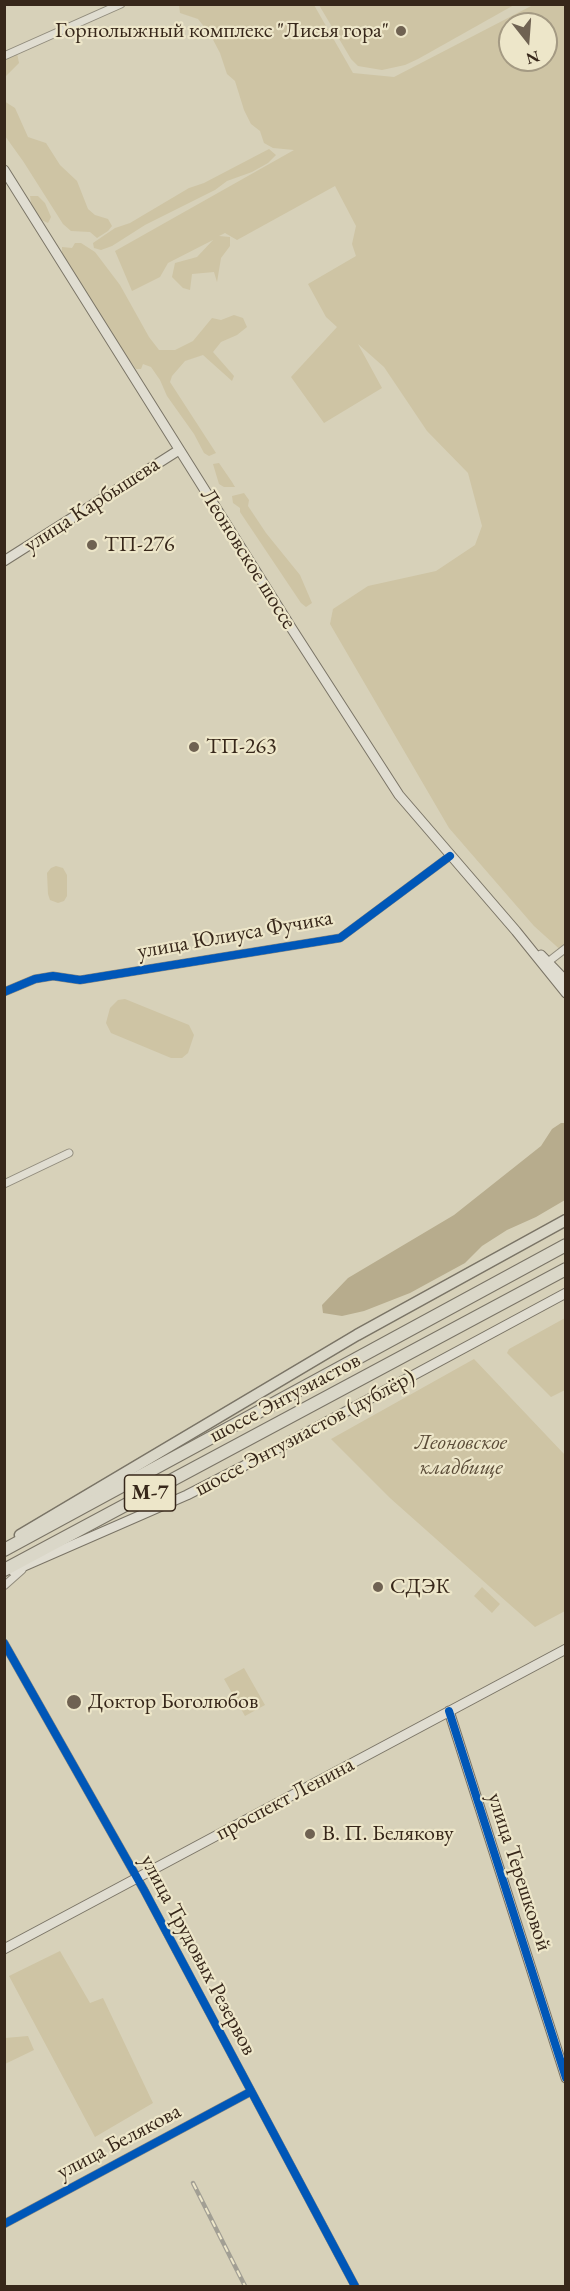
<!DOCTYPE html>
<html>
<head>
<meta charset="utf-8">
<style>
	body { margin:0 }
	#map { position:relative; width:570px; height:2291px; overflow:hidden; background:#d7d1b9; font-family:"EB Garamond",serif }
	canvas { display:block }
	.frame { position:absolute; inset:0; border:6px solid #37271a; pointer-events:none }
	.north { position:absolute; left:498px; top:12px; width:60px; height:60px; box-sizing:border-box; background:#ede6c9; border:2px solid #a49a83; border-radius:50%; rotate:163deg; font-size:16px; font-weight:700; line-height:24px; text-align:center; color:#37271a }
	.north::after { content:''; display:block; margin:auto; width:21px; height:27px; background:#6f6252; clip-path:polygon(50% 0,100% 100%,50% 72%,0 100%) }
</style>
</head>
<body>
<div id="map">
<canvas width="570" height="2291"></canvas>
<div class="frame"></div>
<div class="north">N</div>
</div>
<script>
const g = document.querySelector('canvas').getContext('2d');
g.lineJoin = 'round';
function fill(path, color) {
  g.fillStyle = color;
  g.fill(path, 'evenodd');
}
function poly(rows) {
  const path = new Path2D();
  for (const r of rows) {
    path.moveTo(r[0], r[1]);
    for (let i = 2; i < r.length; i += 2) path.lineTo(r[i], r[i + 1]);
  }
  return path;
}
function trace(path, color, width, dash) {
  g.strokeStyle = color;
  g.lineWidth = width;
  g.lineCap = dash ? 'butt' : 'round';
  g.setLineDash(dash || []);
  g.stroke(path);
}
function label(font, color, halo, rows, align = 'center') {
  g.font = font + ' "EB Garamond",serif';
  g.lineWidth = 4.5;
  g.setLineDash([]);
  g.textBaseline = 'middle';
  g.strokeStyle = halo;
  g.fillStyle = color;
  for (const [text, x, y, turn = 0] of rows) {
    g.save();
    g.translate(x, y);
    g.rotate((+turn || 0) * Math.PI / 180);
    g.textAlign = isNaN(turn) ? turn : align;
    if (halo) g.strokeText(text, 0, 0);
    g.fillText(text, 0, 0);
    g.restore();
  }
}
const green = poly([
	[179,5,314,5,353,73,394,77,533,5,565,5,565,954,534,926,449,828,330,624,333,609,368,586,436,571,475,545,482,526,468,473,427,431,384,367,358,344,382,388,324,423,291,377,337,327,326,317,308,284,356,256,352,244,356,226,335,186,237,240,225,233,219,236,230,237,230,246,221,258,217,282,214,272,192,274,190,290,183,288,172,277,175,263,197,257,213,240,168,263,160,277,132,291,115,251,294,150,273,148,264,143,260,131,251,124,244,110,235,81,227,74,220,53,210,34,198,19,180,13],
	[510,24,546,24,546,60,510,60],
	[319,5,514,5,418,59,405,65,382,70,358,66,351,59],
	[17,53,19,63,5,77,5,56],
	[4,101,15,108,28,137,46,143,60,165,77,181,88,209,95,215,108,219,112,226,108,231,97,238,90,232,71,231,63,224,23,161,5,136],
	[269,149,276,155,268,163,252,172,227,181,215,190,145,225,112,246,101,250,94,248,93,243,115,228,130,223,189,188,204,183],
	[30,196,38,196,45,203,51,217,48,223,39,219,32,208],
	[75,243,81,243,95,252,120,285,149,337,159,350,175,350,193,341,212,318,221,320,234,315,243,318,247,327,237,335,221,342,213,352,234,376,232,381,203,355,185,361,172,376,170,382,216,453,209,456,204,453,194,434,167,396,160,380,151,367,143,364,141,369,136,369,122,350,62,254,62,247,72,248],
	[219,463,232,482,235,487,224,487,219,484,213,464],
	[244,493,249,500,248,506,266,533,300,575,312,603,306,607,301,603,240,512,240,508,233,503,232,496],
	[56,866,63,868,67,875,67,896,64,901,58,903,50,900,48,894,47,873,51,868],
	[125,999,189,1025,194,1035,188,1053,182,1058,171,1058,111,1033,106,1023,110,1008,118,1000],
	[565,1318,565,1390,551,1397,507,1353,509,1349],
	[474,1359,565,1455,565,1611,535,1627,390,1498,331,1439],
	[482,1587,500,1604,492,1613,474,1596],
	[244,1668,265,1705,245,1716,224,1679],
	[60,1951,90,2003,103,1998,153,2103,95,2137,9,1976],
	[28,2036,34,2050,5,2064,5,2038]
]);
const water = poly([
	[561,1123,565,1123,565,1200,536,1217,507,1230,482,1246,465,1263,410,1293,364,1311,342,1316,323,1313,322,1305,348,1278,454,1215,541,1146,552,1129]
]);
const street = poly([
	[4,56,121,4],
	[548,962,566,948],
	[4,992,35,979,53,976,80,980,340,938,450,856],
	[4,1184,69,1153],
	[4,1586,22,1570],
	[4,1643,144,1890,355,2286],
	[4,2224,250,2092]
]);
const secondary = poly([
	[4,170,292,629,399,795,516,931,566,993],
	[4,561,179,450],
	[541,955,566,981],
	[13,1571,187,1495,269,1453,566,1293],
	[449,1711,566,2078],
	[4,1949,566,1649]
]);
const primary = poly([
	[20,1535,357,1335,566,1220]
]);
const highway = poly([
	[4,1550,566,1245],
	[4,1570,566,1269]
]);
const rail = poly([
	[193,2183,245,2286]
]);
const cycleway = poly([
	[4,992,35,979,53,976,80,980,340,938,450,856],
	[4,1643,144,1890,355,2286],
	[449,1711,566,2078],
	[4,2224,250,2092]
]);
const markers = [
	[401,31,6,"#6f6252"],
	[92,545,6,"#6f6252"],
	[194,747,6,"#6f6252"],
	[378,1587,6,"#6f6252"],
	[74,1702,8,"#6f6252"],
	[310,1834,6,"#6f6252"]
];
const shields = [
	[150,1493,51]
];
const shieldNames = [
	["М-7",150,1493]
];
const poiNames = [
	["Горнолыжный комплекс \"Лисья гора\"",389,31,"right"],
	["ТП-276",104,545],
	["ТП-263",206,747],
	["СДЭК",390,1587],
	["Доктор Боголюбов",88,1702],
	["В. П. Белякову",322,1834]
];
const streetNames = [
	["улица Карбышева",92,505,-33],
	["Леоновское шоссе",248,559,58],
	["улица Юлиуса Фучика",235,935,-10],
	["шоссе Энтузиастов",285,1398,-28],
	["шоссе Энтузиастов (дублёр)",305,1433,-28],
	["проспект Ленина",285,1799,-28],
	["улица Терешковой",519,1872,72],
	["улица Трудовых Резервов",198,1955,62],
	["улица Белякова",119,2142,-28]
];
const parkNames = [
	["Леоновское",461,1443],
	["кладбище",461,1468]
];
fill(green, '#cec4a4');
fill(water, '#b7ac8d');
trace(street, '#908b7c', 9);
trace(secondary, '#7a7466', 11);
trace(primary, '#7a7466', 13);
trace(highway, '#7a7466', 14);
trace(street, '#e0ddd1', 7);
trace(secondary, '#e0ddd1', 9);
trace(primary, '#dad7c8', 10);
trace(highway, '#dad7c8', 12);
trace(rail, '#a29f94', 4.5);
trace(rail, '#ede6c9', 2, [7]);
trace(cycleway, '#0057b8', 8);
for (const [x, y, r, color] of markers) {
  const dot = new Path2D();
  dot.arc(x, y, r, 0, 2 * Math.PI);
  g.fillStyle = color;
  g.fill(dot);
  trace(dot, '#ede6c9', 2);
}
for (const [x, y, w] of shields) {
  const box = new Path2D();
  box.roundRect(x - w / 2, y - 18, w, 36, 4.5);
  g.fillStyle = '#ede6c9';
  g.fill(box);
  trace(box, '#37271a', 1.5);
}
label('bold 21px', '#37271a', null, shieldNames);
label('22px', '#37271a', '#ede6c9', poiNames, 'left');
label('22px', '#37271a', '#ede6c9', streetNames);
label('italic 22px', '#5b4c38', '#ede6c9', parkNames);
</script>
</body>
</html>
